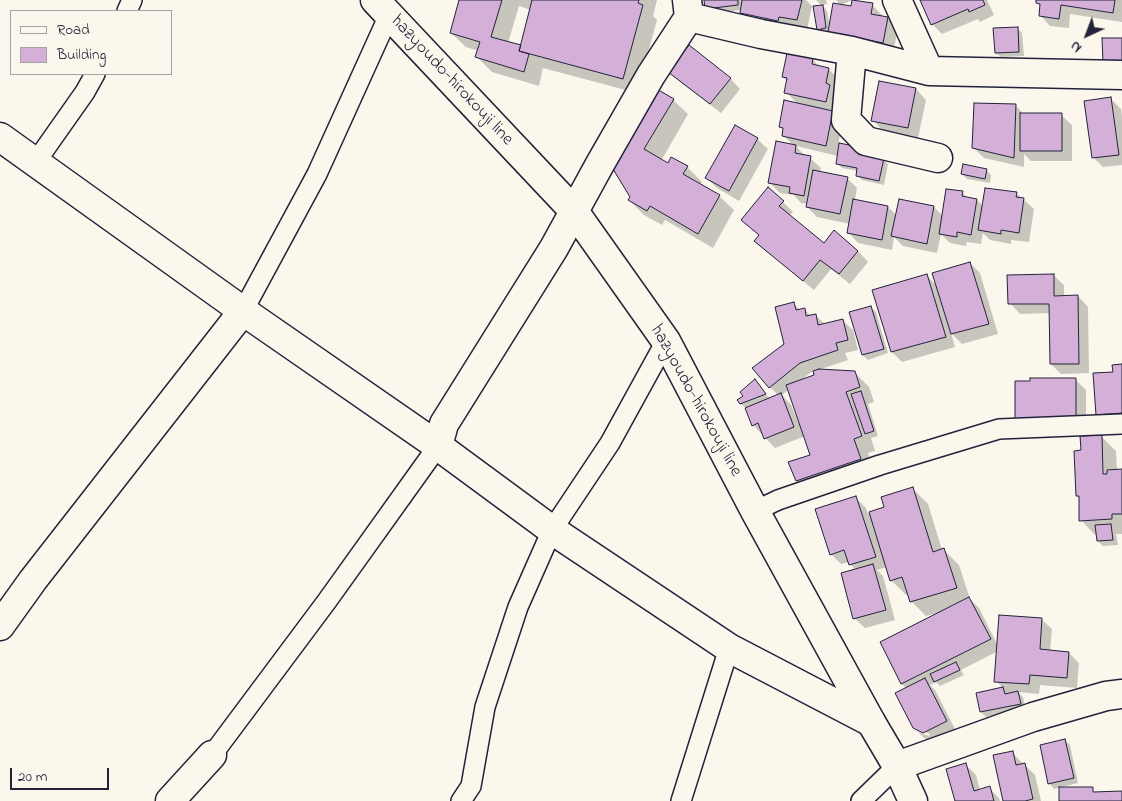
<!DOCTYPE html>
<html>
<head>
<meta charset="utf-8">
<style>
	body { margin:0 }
	#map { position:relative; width:1122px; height:801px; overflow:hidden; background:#fbf7ec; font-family:"Indie Flower",sans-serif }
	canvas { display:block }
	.legend { position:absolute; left:10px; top:10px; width:162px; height:65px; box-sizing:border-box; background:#fbf7ec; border:1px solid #a4a2a5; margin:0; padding:6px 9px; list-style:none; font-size:15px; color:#22223b }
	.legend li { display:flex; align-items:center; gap:10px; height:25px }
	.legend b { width:25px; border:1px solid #a4a2a5 }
	.north { position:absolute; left:1062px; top:10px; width:50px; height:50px; -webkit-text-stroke:4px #fbf7ec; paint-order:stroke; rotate:223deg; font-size:14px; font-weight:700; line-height:20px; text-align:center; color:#22223b }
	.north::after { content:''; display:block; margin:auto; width:18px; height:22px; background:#22223b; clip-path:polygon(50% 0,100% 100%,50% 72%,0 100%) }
	.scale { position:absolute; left:10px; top:768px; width:99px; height:22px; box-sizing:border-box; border:2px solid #22223b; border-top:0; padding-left:6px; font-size:15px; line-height:18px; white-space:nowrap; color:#22223b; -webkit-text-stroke:4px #fbf7ec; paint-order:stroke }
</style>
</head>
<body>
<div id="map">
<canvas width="1122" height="801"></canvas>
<ul class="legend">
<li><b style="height:6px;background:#fbf7ec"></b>Road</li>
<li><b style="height:14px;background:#d4b0d9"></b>Building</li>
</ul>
<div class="north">N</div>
<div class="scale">20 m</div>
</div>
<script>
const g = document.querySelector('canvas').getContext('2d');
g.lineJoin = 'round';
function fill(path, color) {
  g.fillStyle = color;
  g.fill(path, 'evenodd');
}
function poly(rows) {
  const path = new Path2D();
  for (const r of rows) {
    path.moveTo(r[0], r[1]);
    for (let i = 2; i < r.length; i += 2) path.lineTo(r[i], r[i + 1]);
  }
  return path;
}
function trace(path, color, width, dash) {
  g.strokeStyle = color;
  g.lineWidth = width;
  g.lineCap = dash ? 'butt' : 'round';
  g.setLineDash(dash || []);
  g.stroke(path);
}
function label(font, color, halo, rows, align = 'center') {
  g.font = font + ' "Indie Flower",sans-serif';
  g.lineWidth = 4;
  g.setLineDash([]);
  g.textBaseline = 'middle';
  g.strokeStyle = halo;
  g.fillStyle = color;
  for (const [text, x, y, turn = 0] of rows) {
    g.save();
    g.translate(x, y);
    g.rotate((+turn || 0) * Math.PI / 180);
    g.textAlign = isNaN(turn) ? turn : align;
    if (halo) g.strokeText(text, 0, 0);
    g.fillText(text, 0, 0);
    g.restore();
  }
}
const shadow = poly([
	[461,0,657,0,653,16,657,20,637,93,543,68,539,86,492,72,477,57,479,51,466,47,451,33],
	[519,6,531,10,522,47,508,43],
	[705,0,741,0,742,6,744,0,806,0,812,6,807,30,751,23,741,13,742,10,711,13],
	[816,0,826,0,827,4,822,5,827,11,830,27,852,8,872,5,882,15,882,18,888,19,898,29,893,53,823,34,818,29,822,6],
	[836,0,852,0,841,5],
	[921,0,987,0,994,15,980,22,978,19,942,34,932,24],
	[1037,0,1122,0,1122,22,1070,14,1069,28,1050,26,1040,15,1041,7,1037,3],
	[1017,28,1022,33,1024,56,1001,57,996,53],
	[812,59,821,68,828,69,839,79,836,111,831,110,843,122,838,144,859,148,883,160,888,164,884,185,862,180,857,175,858,171,842,168,837,163,838,156,796,146,806,157,810,158,821,168,820,173,847,178,857,188,855,200,888,207,897,216,900,200,934,207,943,216,962,192,968,199,977,200,983,206,1016,193,1034,209,1029,242,1011,240,1011,244,990,240,983,233,981,244,967,242,966,246,950,243,941,234,937,253,903,246,894,237,892,250,858,243,848,232,850,224,817,217,807,207,808,204,801,203,794,195,780,193,769,182,793,145,783,135,784,130,780,126,798,104,786,92,788,81,783,77],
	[670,72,730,78,740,89,721,113,680,82],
	[880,82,916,89,926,100,918,138,883,131,873,120],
	[1111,99,1121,109,1122,117,1122,165,1103,167,1093,157],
	[673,100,688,114,661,161,668,165,687,167,702,182,700,185,719,196,734,210,713,248,665,220,662,225,644,215,629,200,631,197,614,169],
	[1015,105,1024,114,1061,115,1072,125,1072,161,1031,161,1024,154,1024,167,984,158,974,148],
	[757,139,768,149,739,201,717,188,707,178],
	[986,170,991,175,990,183,967,179,962,174],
	[783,202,793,212,789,216,824,245,858,251,868,262,850,284,831,269,814,290,766,251,755,241,760,236,743,220],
	[970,263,980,273,998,334,962,344,951,333,955,347,902,362,892,352,927,276,938,287],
	[1053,275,1064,285,1064,297,1078,296,1088,307,1089,373,1061,374,1051,364,1050,313,1020,314,1010,303],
	[793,303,800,310,804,309,811,316,815,315,825,324,842,320,853,330,858,350,845,353,848,360,818,370,854,372,869,387,874,402,868,404,878,436,871,438,875,451,868,453,875,474,811,495,797,481,812,455,805,436,775,448,753,425,747,409,741,404,755,381,770,399,779,396,770,387,785,345],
	[815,371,816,376,800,381,810,373],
	[789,389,801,423,799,424,791,405,782,395],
	[871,307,876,312,888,353,868,360,863,355],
	[1122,366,1122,424,1107,425,1097,415,1114,373],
	[1076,380,1086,390,1086,430,1016,419],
	[1101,436,1116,451,1117,471,1122,471,1122,534,1116,534,1118,545,1103,546,1098,541,1097,535,1095,535,1081,520,1080,499,1077,496,1082,451],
	[913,489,928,504,942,550,944,550,959,565,970,599,979,608,998,646,1041,619,1052,629,1050,651,1069,653,1079,663,1077,688,1040,685,1039,694,1018,692,1023,697,1025,708,986,717,981,712,1003,688,996,681,998,651,961,670,964,675,940,686,936,682,930,685,935,690,956,731,934,742,924,738,918,732,929,736,930,734,918,729,918,732,914,727,907,689,902,684,881,642,937,614,937,613,926,616,911,601,909,594,906,595,891,580,887,567,877,570,883,576,895,620,865,628,854,618,856,570,850,564,850,562,841,564,831,554,856,498,866,508,868,514,886,508],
	[1065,740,1070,745,1078,783,1054,789,1050,784,1041,746],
	[1012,752,1022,763,1023,765,1025,765,1035,775,1041,801,1004,801],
	[966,765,976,775,980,790,989,788,999,798,1000,801,956,801]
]);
const building = poly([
	[459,0,502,0,491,37,521,45,519,51,529,54,524,72,475,57,480,42,450,33,459,0],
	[532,0,639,0,638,3,643,5,623,79,519,51,532,0],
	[704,0,738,0,738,5,705,9,704,0],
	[742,0,802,0,797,20,779,17,778,21,740,13,742,0],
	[852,0,873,3,871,14,888,17,883,43,828,32,833,3,851,6,852,0],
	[920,0,983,0,985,5,969,12,968,9,931,25,920,0],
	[1036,0,1115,0,1113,13,1061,5,1059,19,1039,16,1040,4,1036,3,1036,0],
	[823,5,826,28,817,30,813,6,823,5],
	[1018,27,1019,52,995,53,993,28,1018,27],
	[1102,38,1122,38,1122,62,1103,62,1102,38],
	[689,45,731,78,710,104,668,72,689,45],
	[787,53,813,58,812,64,829,68,826,83,830,85,826,102,784,93,787,78,782,77,787,53],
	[879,81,916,88,908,128,871,121,879,81],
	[655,88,674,99,644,149,668,163,671,157,688,166,683,174,720,195,698,234,650,206,647,211,628,200,630,197,613,169,632,136,628,133,655,88],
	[1111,97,1119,155,1092,158,1084,101,1111,97],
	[784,100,833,111,826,146,782,136,783,128,779,127,784,100],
	[974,103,1016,104,1014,158,972,148,974,103],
	[1020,113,1062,113,1062,151,1020,151,1020,113],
	[735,125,758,138,729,191,705,178,735,125],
	[776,141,796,145,795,153,811,156,804,196,789,193,790,187,768,183,776,141],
	[839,143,859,147,858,153,884,158,879,181,856,176,857,168,836,164,839,143],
	[963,164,987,169,985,179,961,174,963,164],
	[813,170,848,177,840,214,806,207,813,170],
	[768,187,784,201,779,206,824,243,834,230,858,251,839,274,820,260,803,281,754,241,759,235,741,220,768,187],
	[985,188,1017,192,1016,197,1024,198,1019,233,1001,230,1001,234,978,230,985,188],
	[946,189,963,191,962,196,977,199,971,235,957,232,957,237,939,234,946,189],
	[853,199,888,206,882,240,847,233,853,199],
	[899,199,934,206,927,244,891,236,899,199],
	[970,262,989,324,951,334,932,273,970,262],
	[927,274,946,337,891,352,872,290,927,274],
	[1054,274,1054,296,1078,295,1079,364,1050,364,1049,304,1008,304,1007,275,1054,274],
	[794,302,796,310,805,308,806,316,816,314,818,325,843,319,848,340,836,343,838,350,800,363,769,388,752,368,784,344,775,307,794,302],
	[871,306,884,349,862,355,849,312,871,306],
	[1122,364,1122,413,1096,415,1093,373,1113,372,1112,365,1122,364],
	[819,369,855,371,860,387,846,392,862,436,854,439,861,459,796,481,788,462,810,455,786,385,814,375,813,371,819,369],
	[1030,378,1076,378,1076,420,1015,419,1015,381,1030,381,1030,378],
	[755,379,766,394,740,404,737,400,743,396,740,392,755,379],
	[861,391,874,431,865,434,851,394,861,391],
	[781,393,794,427,764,439,758,423,752,426,745,408,781,393],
	[1102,435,1103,474,1107,474,1107,470,1122,469,1122,514,1112,514,1112,519,1079,521,1079,496,1076,496,1074,451,1081,450,1080,436,1102,435],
	[913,487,933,552,944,548,957,588,910,602,902,577,890,581,869,512,884,507,881,497,913,487],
	[856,496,876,557,849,565,844,550,830,555,815,509,856,496],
	[1111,524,1113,540,1097,541,1095,525,1111,524],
	[873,564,886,610,853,619,841,573,873,564],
	[969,597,991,639,901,684,880,642,969,597],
	[999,615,1042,618,1040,649,1069,652,1067,678,1030,675,1029,684,994,682,999,615],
	[956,662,960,670,934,682,930,674,956,662],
	[925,678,947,721,923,733,913,728,895,693,925,678],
	[1003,687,1005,694,1018,691,1021,704,980,712,976,693,1003,687],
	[1065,739,1074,778,1048,784,1040,745,1065,739],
	[1013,751,1016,765,1025,763,1033,799,1025,801,1003,801,993,755,1013,751],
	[966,763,974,791,990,786,994,801,955,801,946,769,966,763],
	[1059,787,1093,787,1093,792,1122,791,1122,801,1059,801,1059,787]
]);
const service = poly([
	[127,11,132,0],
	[35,163,85,92,95,74],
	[243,311,317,174,389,15],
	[755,511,778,500,880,465,999,429,1122,424],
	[212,755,327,601,438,446],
	[461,801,471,786,485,707,518,607,552,530,610,443,666,341],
	[681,801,729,648],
	[861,801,897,766]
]);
const minor = poly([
	[897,0,929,71],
	[689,17,761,34,852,51,929,71,1122,75],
	[852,51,846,120,866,141,938,158],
	[0,137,243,311,438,446,552,530,729,648,871,722],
	[438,446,444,424,554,248,600,164,651,75,689,17,687,0],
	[0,626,33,580,243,311],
	[897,766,1033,717,1106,696,1122,694],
	[170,801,212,755]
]);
const secondary = poly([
	[375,0,574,211,666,341,755,511,871,722,897,766,913,801]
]);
const streetNames = [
	["hazyoudo-hirokouji line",451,81,47],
	["hazyoudo-hirokouji line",695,401,61]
];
fill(shadow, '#0003');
fill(building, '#d4b0d9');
trace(building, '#22223b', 1);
trace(service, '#22223b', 22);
trace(minor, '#22223b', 31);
trace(secondary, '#22223b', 31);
trace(service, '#fbf7ec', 19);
trace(minor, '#fbf7ec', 28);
trace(secondary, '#fbf7ec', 28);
label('18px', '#22223b', '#fbf7ec', streetNames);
</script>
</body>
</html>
